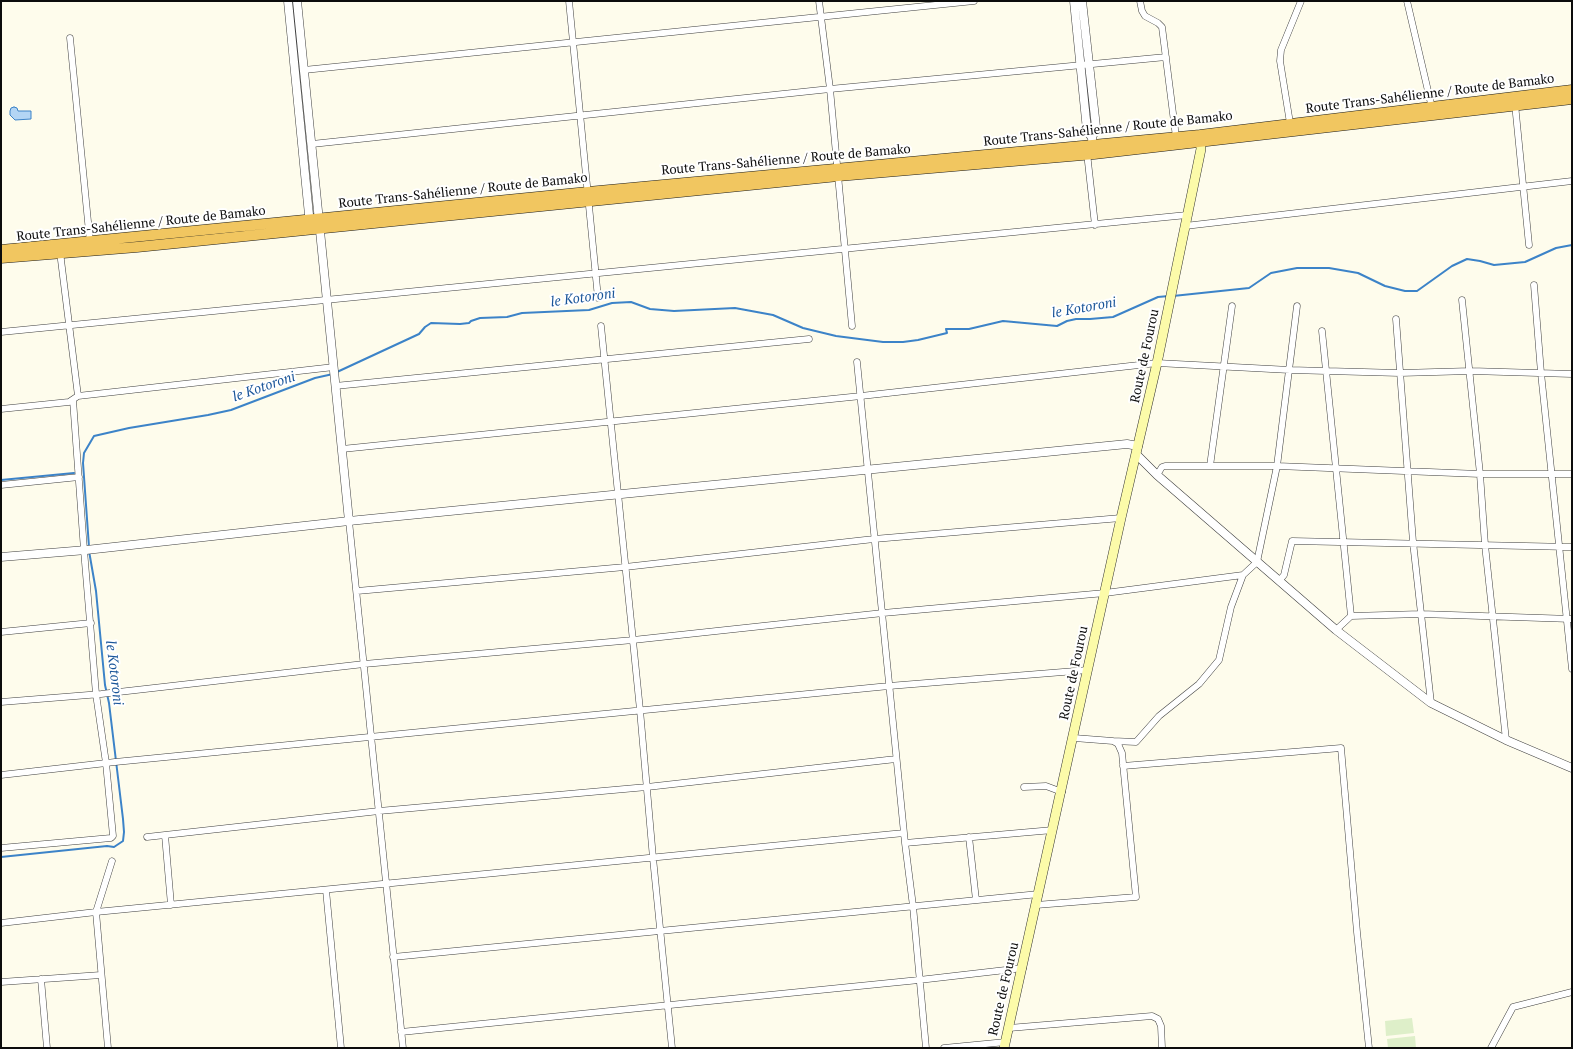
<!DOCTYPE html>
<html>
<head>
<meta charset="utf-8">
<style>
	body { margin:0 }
	#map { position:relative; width:1573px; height:1049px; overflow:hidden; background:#fefcec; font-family:"PT Serif",serif }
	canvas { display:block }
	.frame { position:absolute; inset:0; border:2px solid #0c0c0c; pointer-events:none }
</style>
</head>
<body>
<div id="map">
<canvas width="1573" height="1049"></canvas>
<div class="frame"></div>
</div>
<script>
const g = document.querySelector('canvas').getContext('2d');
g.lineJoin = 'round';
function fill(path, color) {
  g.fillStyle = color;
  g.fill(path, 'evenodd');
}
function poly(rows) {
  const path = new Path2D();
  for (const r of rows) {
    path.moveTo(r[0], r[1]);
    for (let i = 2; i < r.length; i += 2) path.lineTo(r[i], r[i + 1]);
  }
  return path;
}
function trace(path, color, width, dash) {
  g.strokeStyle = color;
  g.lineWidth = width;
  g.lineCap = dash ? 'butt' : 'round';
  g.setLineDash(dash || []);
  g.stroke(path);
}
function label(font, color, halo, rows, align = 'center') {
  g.font = font + ' "PT Serif",serif';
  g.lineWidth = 4;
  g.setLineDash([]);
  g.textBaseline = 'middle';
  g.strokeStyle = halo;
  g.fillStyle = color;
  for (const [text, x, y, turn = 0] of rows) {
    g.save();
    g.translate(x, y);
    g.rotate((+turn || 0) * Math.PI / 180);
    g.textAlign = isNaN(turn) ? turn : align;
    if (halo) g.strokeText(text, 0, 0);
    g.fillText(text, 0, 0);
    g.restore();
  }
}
const pitch = poly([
	[1412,1018,1414,1033,1386,1036,1385,1021],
	[1415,1036,1416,1048,1388,1048,1387,1039]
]);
const water = poly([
	[14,107,17,108,18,111,31,111,31,119,15,120,10,115,10,111,11,108,14,107]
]);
const stream = poly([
	[1173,296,1249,288,1271,273,1297,268,1329,268,1358,273,1385,286,1405,291,1417,291,1452,266,1467,259,1480,261,1494,265,1525,262,1556,248,1572,245],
	[337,372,419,334,425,327,431,323,460,324,469,323,471,321,480,318,507,317,522,313,589,310,612,303,631,302,650,309,674,311,735,308,773,315,803,328,836,336,883,342,903,342,918,340,947,333,946,329,969,329,1003,321,1057,326,1067,321,1076,319,1090,319,1113,317,1158,297,1169,296],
	[1,480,74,473],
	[89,547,83,463,84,453,94,436,129,428,208,415,231,410,315,378,333,374],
	[1,857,107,846,114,847,123,841,124,832,123,819,109,703,105,685,96,591,89,551]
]);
const minor = poly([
	[569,1,598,298],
	[819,1,830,89,852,326],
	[1140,1,1142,11,1145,16,1158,23,1162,27,1176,137],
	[1407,1,1432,108],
	[70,38,90,242],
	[304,70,974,1],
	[1515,104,1529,245],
	[1290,123,1280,61,1281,50,1301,1],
	[312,144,830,89,1166,57],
	[1087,153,1095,225],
	[1185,226,1572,181],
	[60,252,78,396],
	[1534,285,1541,373,1572,669],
	[1462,300,1480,474,1485,545,1506,740],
	[1396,319,1413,542,1431,703],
	[601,326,640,710,653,858,672,1048],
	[1322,331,1351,616],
	[1,332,1187,215],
	[857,362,905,843,913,906,926,1048],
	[335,386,809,339],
	[1,409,69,402,78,396,334,367],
	[342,449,861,396,1157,363,1290,370,1400,373,1471,371,1572,374],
	[1210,466,1232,306],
	[1157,475,1162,467,1165,466,1277,466,1480,474,1572,474],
	[1,485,79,477],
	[349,521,403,1048],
	[1279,581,1284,575,1292,541,1572,547],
	[357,591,625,567,874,539,1121,518],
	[1336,630,1351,616,1421,614,1572,619],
	[1,632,91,623],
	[1,702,101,694,364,664,633,640,883,613,1105,593,1243,575,1257,562,1277,466,1297,306],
	[1113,741,1136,742,1159,716,1199,684,1219,660,1231,607,1243,575],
	[1123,766,1341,748,1357,932,1369,1048],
	[1,775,115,762,889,686,1088,670],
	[1024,787,1046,786,1062,792],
	[165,835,171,905],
	[147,837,379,811,647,787,896,759],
	[969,837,976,900],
	[905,843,1053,830],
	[1,848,111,838,113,836,106,763,96,694,84,550,73,400],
	[326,890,341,1048],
	[1036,905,1136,897,1122,753,1118,744,1113,741,1074,738],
	[1,923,96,912,904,833],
	[393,957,1039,894],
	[41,979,47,1048],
	[1,982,101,975],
	[1009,1028,1152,1016,1158,1019,1161,1026,1162,1048],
	[401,1032,919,980,1023,968],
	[108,1048,96,912,112,861],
	[944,1048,1006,1042],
	[1491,1048,1513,1007,1572,992]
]);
const tertiary = poly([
	[288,1,310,225],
	[297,1,349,521],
	[1074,1,1087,130,1092,138,1093,150],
	[1082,1,1096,127,1092,138],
	[1136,454,1157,475,1336,630,1431,703,1506,740,1572,768],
	[1,557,86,550,349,521,1127,444,1138,446]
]);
const secondary = poly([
	[1004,1048,1121,518,1157,363,1201,149,1200,135]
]);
const trunk = poly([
	[1,250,588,192,1200,135,1572,90],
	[1,258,137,247,838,176,1094,154,1572,99]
]);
const streetNames = [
	["Route Trans-Sahélienne / Route de Bamako",1430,94,-7],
	["Route Trans-Sahélienne / Route de Bamako",1108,129,-6],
	["Route Trans-Sahélienne / Route de Bamako",786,160,-5],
	["Route Trans-Sahélienne / Route de Bamako",463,191,-6],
	["Route Trans-Sahélienne / Route de Bamako",141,224,-6],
	["Route de Fourou",1145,356,-78],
	["Route de Fourou",1074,673,-78],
	["Route de Fourou",1004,989,-77]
];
const waterNames = [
	["le Kotoroni",583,298,-8],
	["le Kotoroni",1084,308,-10],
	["le Kotoroni",264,387,-19],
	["le Kotoroni",114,673,83]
];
fill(pitch, '#deefc9');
fill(water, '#b3d5f4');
trace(water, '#3c83c8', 1);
trace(stream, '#3c83c8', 2);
trace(minor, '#3f3f3f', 7);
trace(tertiary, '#3f3f3f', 9);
trace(secondary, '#2e2e2e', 10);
trace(trunk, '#1d1d1d', 11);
trace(minor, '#fff', 6);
trace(tertiary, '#fff', 8);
trace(secondary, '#fcfba9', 9);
trace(trunk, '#f1c660', 10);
label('13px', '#0c0c0c', '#fff', streetNames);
label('italic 14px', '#1a5599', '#fff', waterNames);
</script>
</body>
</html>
